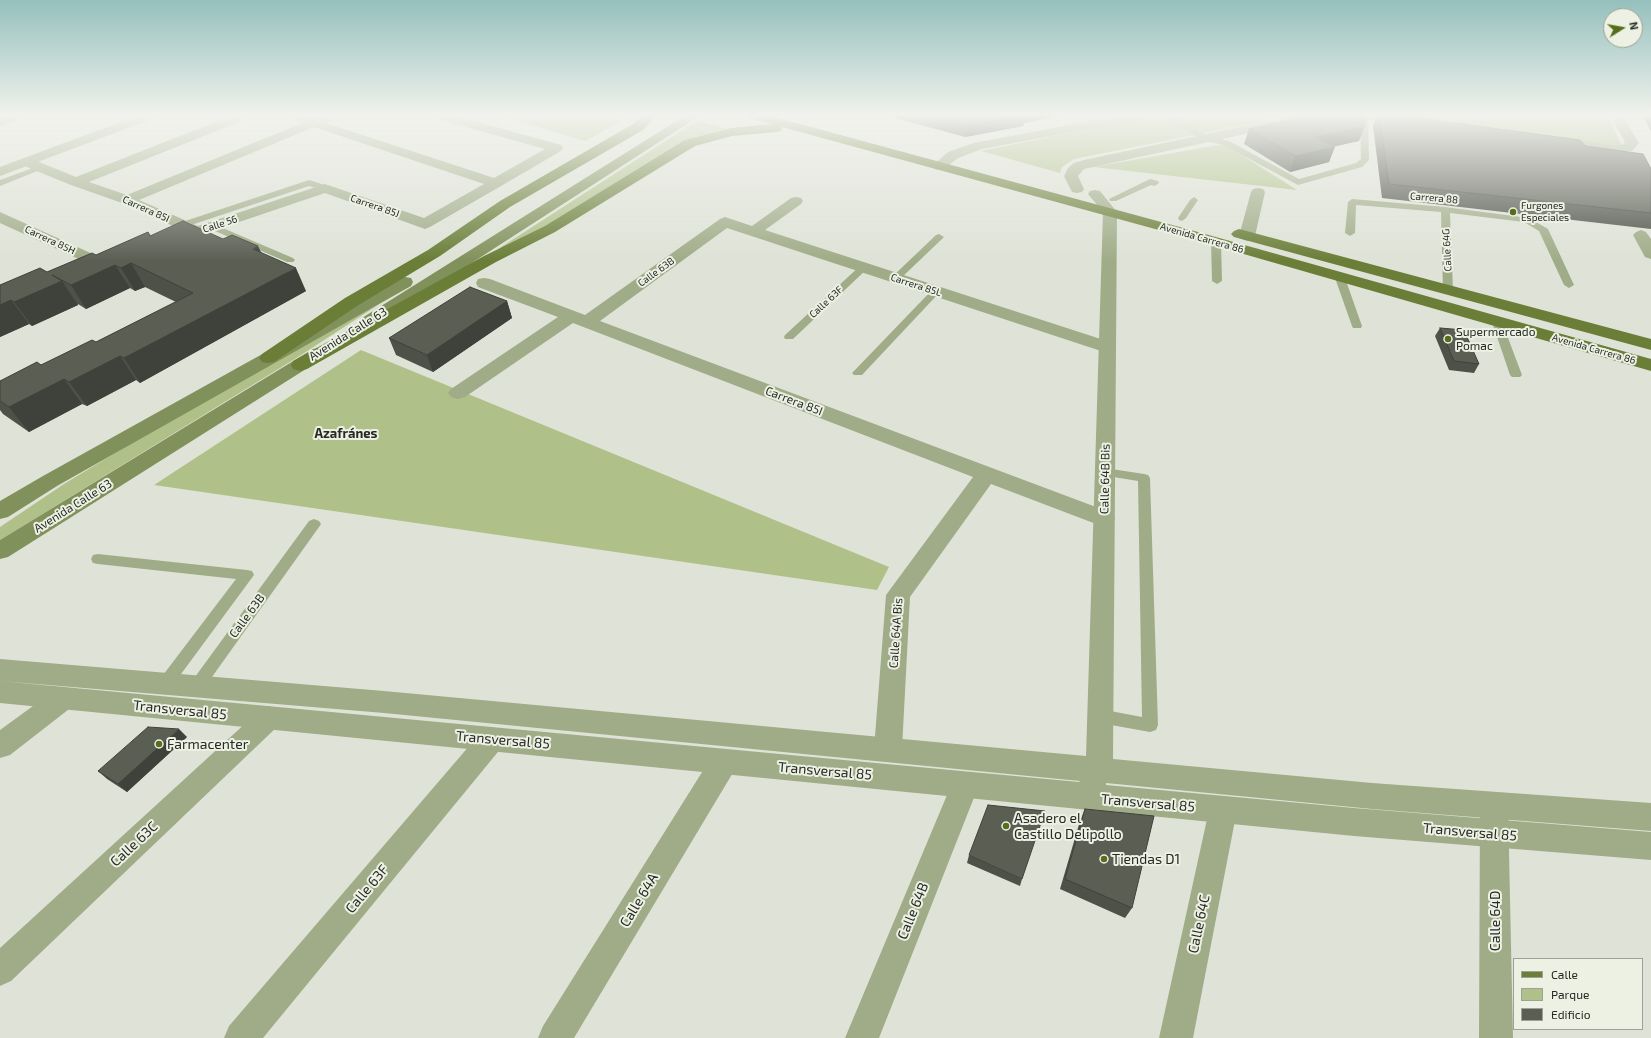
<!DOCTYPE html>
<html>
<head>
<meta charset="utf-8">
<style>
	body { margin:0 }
	#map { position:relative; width:1651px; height:1038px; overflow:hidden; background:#dfe3d7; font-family:"Exo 2",sans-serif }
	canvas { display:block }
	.legend { position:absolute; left:1513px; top:958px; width:130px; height:72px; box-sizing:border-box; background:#ecf1e4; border:1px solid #9da197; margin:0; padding:5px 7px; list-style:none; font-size:12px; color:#272924 }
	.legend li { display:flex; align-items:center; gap:8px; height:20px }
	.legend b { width:20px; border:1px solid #9da197 }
	.north { position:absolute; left:1603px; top:8px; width:40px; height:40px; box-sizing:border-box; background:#ecf1e4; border:1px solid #9da197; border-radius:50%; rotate:79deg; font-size:11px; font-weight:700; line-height:16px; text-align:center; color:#272924 }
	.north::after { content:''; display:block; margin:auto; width:14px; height:18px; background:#586d1b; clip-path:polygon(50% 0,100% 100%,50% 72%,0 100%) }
</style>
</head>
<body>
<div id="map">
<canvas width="1651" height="1038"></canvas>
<ul class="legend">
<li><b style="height:5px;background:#6a7e38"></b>Calle</li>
<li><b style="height:11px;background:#afc189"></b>Parque</li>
<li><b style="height:11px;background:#5a5e53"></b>Edificio</li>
</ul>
<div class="north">N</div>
</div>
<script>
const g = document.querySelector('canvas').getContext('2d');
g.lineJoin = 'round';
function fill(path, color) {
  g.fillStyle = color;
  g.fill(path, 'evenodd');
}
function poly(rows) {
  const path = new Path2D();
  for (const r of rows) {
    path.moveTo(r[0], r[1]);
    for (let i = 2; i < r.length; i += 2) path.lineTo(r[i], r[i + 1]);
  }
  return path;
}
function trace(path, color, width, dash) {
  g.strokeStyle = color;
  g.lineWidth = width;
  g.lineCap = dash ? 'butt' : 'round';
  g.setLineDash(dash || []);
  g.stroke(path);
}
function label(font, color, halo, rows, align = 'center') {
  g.font = font + ' "Exo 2",sans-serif';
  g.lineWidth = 4;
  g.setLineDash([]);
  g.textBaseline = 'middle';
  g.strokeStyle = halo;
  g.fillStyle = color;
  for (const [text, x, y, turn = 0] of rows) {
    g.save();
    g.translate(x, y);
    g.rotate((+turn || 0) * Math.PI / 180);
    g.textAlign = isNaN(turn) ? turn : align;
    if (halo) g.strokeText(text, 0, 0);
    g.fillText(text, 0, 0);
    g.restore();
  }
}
const green = poly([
	[497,115,627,115,613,126,585,141],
	[1157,115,1294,115,1074,159,1062,167,1060,173,981,151],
	[1393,115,1607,115,1621,144,1613,146],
	[698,120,727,129,696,137,683,143,539,230,512,244,498,249],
	[1224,144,1297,190,1093,167],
	[381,303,298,357,0,540,0,527,64,484,163,424],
	[361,350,889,567,877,590,154,485]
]);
const service = poly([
	[1164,115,1174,115,1207,136,1229,141,1299,179,1356,163,1361,159,1360,115,1368,115,1369,160,1362,167,1298,185,1223,145,1201,140,1164,115],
	[38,166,44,166,45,168,0,186,0,180,38,166],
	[1150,179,1158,181,1159,183,1155,186,1151,185,1116,201,1110,201,1109,199,1150,179],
	[309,180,328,186,329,188,325,191,309,186,185,227,182,228,178,225,179,223,309,180],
	[1194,197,1198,200,1186,218,1182,221,1179,220,1178,218,1190,200,1194,197],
	[1352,199,1445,207,1529,218,1548,229,1574,285,1569,288,1564,285,1539,231,1524,222,1450,213,1453,291,1451,293,1445,293,1443,291,1441,212,1356,205,1355,233,1350,236,1345,233,1348,202,1352,199],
	[211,223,293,258,295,260,293,262,287,262,208,228,206,226,208,224,211,223],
	[939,234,944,237,942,239,899,280,893,280,891,278,893,276,936,235,939,234],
	[1216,239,1221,242,1222,281,1217,284,1212,281,1211,242,1216,239],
	[864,264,867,265,869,267,867,269,793,339,785,339,784,337,785,335,861,265,864,264],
	[1340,275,1345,278,1362,326,1361,328,1353,328,1352,326,1335,278,1340,275],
	[936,288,939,289,941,291,939,293,862,375,854,375,852,373,854,371,933,289,936,288],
	[1497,319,1502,322,1522,375,1520,377,1512,377,1510,375,1492,322,1497,319],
	[1105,468,1144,474,1148,475,1150,478,1158,725,1156,730,1150,732,1100,723,1094,721,1092,716,1094,711,1100,709,1142,717,1138,481,1101,475,1099,472,1101,469,1105,468],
	[314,519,319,521,321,524,319,527,202,691,197,692,192,691,189,686,192,681,309,521,314,519],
	[98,554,247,570,252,571,254,575,170,689,165,690,160,689,157,684,160,679,236,579,98,564,93,563,91,559,93,555,98,554]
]);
const minor = poly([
	[7,115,26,115,24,118,0,126,0,118,7,115],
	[233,115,251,115,249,118,89,182,127,195,302,123,286,118,284,115,303,115,313,118,321,115,339,115,337,118,326,123,494,178,545,149,434,118,432,115,453,115,561,145,563,148,561,151,501,186,430,227,425,229,325,193,174,244,169,242,166,239,169,236,184,231,122,203,71,185,22,165,20,162,22,159,27,158,32,159,76,177,233,115],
	[314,127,484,184,424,218,325,184,198,226,139,200,314,127],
	[1258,188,1263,189,1265,192,1255,236,1252,239,1247,241,1242,239,1239,236,1251,192,1253,189,1258,188],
	[796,197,801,198,803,201,801,204,765,230,1113,343,1116,347,1113,351,1107,352,1101,351,727,228,600,321,1112,513,1115,519,1112,525,1104,527,991,484,910,597,902,749,898,758,888,761,878,758,874,749,886,595,973,477,573,323,465,397,458,399,451,397,448,393,451,389,558,317,478,287,476,283,478,279,484,278,490,279,585,315,720,219,725,217,752,226,791,198,796,197],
	[0,212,106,260,108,263,106,266,100,268,94,266,0,223,0,212],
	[1641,230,1646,232,1651,239,1651,259,1645,257,1633,235,1636,232,1641,230],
	[64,687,73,690,77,698,73,706,10,755,0,758,0,730,55,690,64,687],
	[269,706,278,710,282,718,278,726,11,981,0,986,0,948,260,710,269,706],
	[492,727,502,731,506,739,502,747,263,1038,224,1038,229,1026,482,731,492,727],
	[724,750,734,753,738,762,734,771,574,1038,538,1038,543,1026,714,753,724,750],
	[965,772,975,776,979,785,879,1038,845,1038,955,776,965,772],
	[1494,792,1504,796,1508,805,1513,1038,1479,1038,1480,805,1484,796,1494,792],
	[1223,797,1233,800,1237,810,1193,1038,1159,1038,1209,810,1213,800,1223,797]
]);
const tertiary = poly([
	[139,115,157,115,155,118,0,176,0,167,139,115],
	[1121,115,1148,115,1146,118,1142,119,982,149,958,158,944,169,939,170,934,169,932,166,948,152,974,143,1121,115],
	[1295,115,1320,115,1318,118,1314,119,1084,169,1078,176,1084,189,1082,192,1077,193,1072,192,1064,176,1068,168,1074,163,1084,160,1295,115],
	[1358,115,1393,115,1412,118,1413,121,1412,124,1407,125,1364,119,1360,118,1358,115],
	[1610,115,1622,115,1639,143,1632,151,1613,153,1554,145,1549,144,1547,141,1549,138,1554,137,1613,145,1623,144,1625,142,1610,115],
	[1095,190,1100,191,1117,212,1113,759,1372,783,1651,803,1651,831,1372,809,1106,783,1106,785,1354,808,1651,832,1651,860,1354,836,0,703,0,681,1079,782,1080,781,384,713,0,681,0,659,384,691,1086,756,1103,212,1088,194,1090,191,1095,190]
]);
const secondary = poly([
	[686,115,701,115,374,326,368,327,362,326,359,322,362,318,686,115],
	[405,277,411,278,413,282,411,286,57,486,8,517,0,519,0,501,43,476,399,278,405,277],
	[319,348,325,349,328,353,325,357,8,557,0,559,0,540,313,349,319,348]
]);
const primary = poly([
	[643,115,657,115,643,130,510,207,440,256,357,306,274,362,268,363,262,362,259,358,262,354,345,298,428,250,500,201,633,124,643,115],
	[746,115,767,115,1198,232,1651,359,1651,371,1188,238,782,127,781,131,776,132,732,136,695,146,555,232,496,262,307,369,300,371,293,369,291,365,293,361,484,256,545,226,685,140,731,128,772,124,748,118,746,115],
	[1239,229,1651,339,1651,350,1234,237,1231,234,1234,231,1239,229]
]);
const wall = poly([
	[884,115,1064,115,1024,123,1023,126,965,137],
	[1377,115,1396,115,1585,146,1651,169,1651,229,1382,198,1373,126],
	[1642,115,1651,115,1651,131],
	[1249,129,1359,141,1333,146,1329,162,1290,172,1244,144],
	[148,232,151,236,223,239,262,253,306,291,140,383,136,380,87,406,82,404,29,432,3,414,0,410,0,381,41,365,96,342,176,302,145,287,135,291,130,288,86,309,78,304,78,305,32,326,29,324,0,337,0,285,47,272,96,255],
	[507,301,512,318,433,372,396,355,389,338],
	[1440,328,1479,364,1474,373,1449,370,1435,336],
	[187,737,127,792,107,779,98,771],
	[1085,809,1132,908,1125,918,1060,889,1080,821],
	[969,855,1022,879,1020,886,967,863]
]);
const shadedWall = poly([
	[1018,115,1064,115,1024,123,1023,126,965,137,966,126],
	[1365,126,1359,141,1310,152,1315,137],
	[1335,147,1329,162,1290,172,1295,156],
	[258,246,270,270,253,249],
	[131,263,145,287,135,291,121,268],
	[115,265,130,288,86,309,71,285],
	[296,268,306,291,140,383,124,358],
	[62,281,78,305,32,326,14,302],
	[11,300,29,324,0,337,0,305],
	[507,301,512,318,433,372,427,355],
	[120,356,136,380,87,406,69,382],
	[64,379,82,404,29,432,9,407],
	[179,729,187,737,127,792,118,784]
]);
const building = poly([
	[926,115,1021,115,966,126,926,115],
	[1311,115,1363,115,1365,116,1365,126,1315,137,1335,147,1295,156,1249,129,1311,115],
	[1379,115,1396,115,1580,140,1585,146,1643,154,1651,169,1651,213,1389,184,1379,115],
	[183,221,223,239,232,235,258,246,253,249,296,268,124,358,120,356,69,382,64,379,9,407,0,401,0,381,37,362,41,365,92,340,96,342,193,293,131,263,121,268,115,265,71,285,52,275,62,281,14,302,11,300,0,305,0,285,40,268,47,272,92,253,96,255,148,232,150,236,183,221],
	[470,287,507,301,427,355,389,338,470,287],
	[1440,328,1464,330,1479,364,1454,361,1440,328],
	[148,727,179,729,118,784,98,771,148,727],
	[988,805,1045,811,1022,879,969,855,988,805],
	[1085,809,1154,816,1132,908,1065,879,1085,809]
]);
const markers = [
	[1513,212,4,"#586d1b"],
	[1448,339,4,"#586d1b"],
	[159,744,4,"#586d1b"],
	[1006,826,4,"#586d1b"],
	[1104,859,4,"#586d1b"]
];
const farStreetnames = [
	["Carrera 88",1434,198,5],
	["Carrera 85J",375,206,19],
	["Carrera 85I",146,209,24],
	["Calle 56",220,224,-18],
	["Avenida Carrera 86",1202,238,16],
	["Carrera 85H",50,240,25],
	["Calle 64G",1447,250,-93],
	["Calle 63B",656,272,-36],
	["Carrera 85L",916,285,18],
	["Calle 63F",826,302,-43],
	["Avenida Carrera 86",1594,349,16]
];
const farPoinames = [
	["Furgones",1521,206],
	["Especiales",1521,218]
];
const poiNames = [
	["Supermercado",1456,332],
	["Pomac",1456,346]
];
const streetNames = [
	["Avenida Calle 63",348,334,-32],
	["Carrera 85I",794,401,21],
	["Calle 64B Bis",1105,479,-89],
	["Avenida Calle 63",73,506,-32],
	["Calle 63B",247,616,-54],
	["Calle 64A Bis",896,633,-86]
];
const neighbourhoodNames = [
	["Azafránes",346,434]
];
const nearStreetnames = [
	["Transversal 85",180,710,6],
	["Transversal 85",503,740,5],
	["Transversal 85",825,771,5],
	["Transversal 85",1148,803,5],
	["Transversal 85",1470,832,5],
	["Calle 63C",134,844,-43],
	["Calle 63F",367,889,-50],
	["Calle 64A",639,900,-59],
	["Calle 64B",913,911,-68],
	["Calle 64D",1495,921,-90],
	["Calle 64C",1199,924,-78]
];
const nearPoinames = [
	["Farmacenter",167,744],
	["Asadero el",1014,818],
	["Castillo Delipollo",1014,834],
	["Tiendas D1",1112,859]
];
fill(green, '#afc189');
fill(service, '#a0ac88');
fill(minor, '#a0ac88');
fill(tertiary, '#a0ac88');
fill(secondary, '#81915b');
fill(primary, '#6a7e38');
fill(wall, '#4d5147');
fill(shadedWall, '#3f423a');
fill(building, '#5a5e53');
trace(building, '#3f423a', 1);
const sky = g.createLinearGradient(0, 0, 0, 261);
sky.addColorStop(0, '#95c0bd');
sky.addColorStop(0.44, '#f1f2ed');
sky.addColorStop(1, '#f1f2ed00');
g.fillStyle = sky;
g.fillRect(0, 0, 1651, 261);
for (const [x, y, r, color] of markers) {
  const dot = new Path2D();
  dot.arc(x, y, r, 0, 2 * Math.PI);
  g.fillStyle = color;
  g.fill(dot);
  trace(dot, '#ecf1e4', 1.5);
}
label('10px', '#272924', '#ecf1e4', farStreetnames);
label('10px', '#272924', '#ecf1e4', farPoinames, 'left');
label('12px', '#272924', '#ecf1e4', poiNames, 'left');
label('12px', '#272924', '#ecf1e4', streetNames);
label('bold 13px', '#272924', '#ecf1e4', neighbourhoodNames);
label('14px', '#272924', '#ecf1e4', nearStreetnames);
label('14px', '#272924', '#ecf1e4', nearPoinames, 'left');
</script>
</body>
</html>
